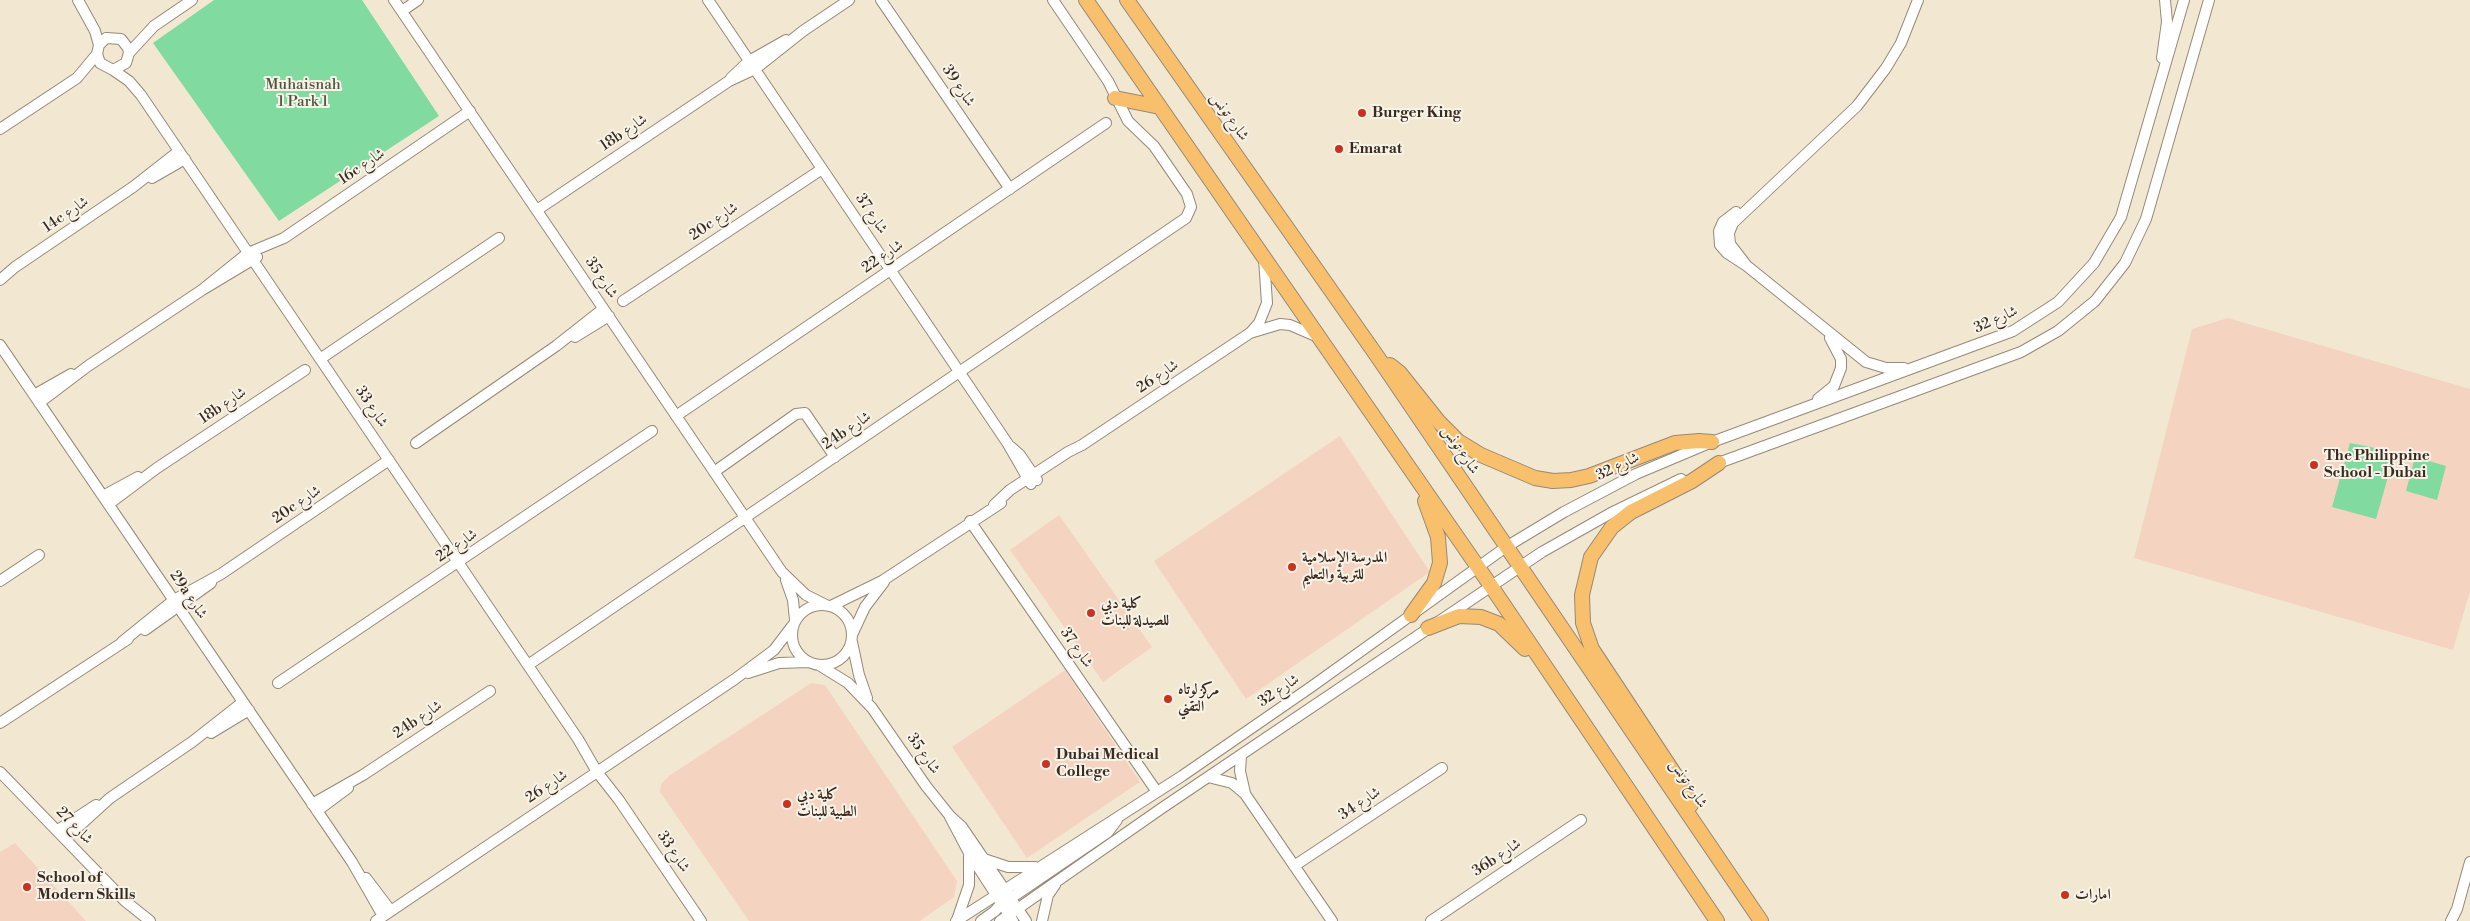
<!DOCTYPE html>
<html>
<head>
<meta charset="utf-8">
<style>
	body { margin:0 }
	canvas { display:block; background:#f2e8d2 }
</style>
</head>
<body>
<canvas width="2470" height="921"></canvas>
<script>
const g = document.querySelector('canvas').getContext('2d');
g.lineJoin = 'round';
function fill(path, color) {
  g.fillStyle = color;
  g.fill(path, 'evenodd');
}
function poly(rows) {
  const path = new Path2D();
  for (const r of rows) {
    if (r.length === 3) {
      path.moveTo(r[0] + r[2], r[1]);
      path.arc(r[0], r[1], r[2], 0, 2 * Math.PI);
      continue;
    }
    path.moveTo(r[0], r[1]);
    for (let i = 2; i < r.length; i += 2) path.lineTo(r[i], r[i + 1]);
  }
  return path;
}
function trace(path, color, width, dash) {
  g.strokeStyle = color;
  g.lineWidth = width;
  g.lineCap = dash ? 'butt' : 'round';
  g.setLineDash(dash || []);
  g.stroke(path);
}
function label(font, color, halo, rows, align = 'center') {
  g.font = font + ' "Libre Bodoni",Amiri,serif';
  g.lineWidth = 4;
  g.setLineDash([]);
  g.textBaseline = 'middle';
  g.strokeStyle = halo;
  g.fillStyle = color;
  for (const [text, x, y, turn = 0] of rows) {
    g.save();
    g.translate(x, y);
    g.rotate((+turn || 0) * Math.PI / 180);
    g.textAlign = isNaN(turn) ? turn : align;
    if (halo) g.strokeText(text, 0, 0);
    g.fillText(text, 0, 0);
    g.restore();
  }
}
const built = poly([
	[2228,318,2470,389,2470,591,2453,650,2134,558,2192,329],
	[1340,436,1430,572,1246,699,1154,561],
	[1059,515,1152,647,1103,682,1010,550],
	[1065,670,1140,782,1027,858,952,747],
	[811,683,825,685,957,881,954,897,920,921,749,921,660,792,661,784,669,776],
	[15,843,86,921,0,921,0,852]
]);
const green = poly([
	[214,0,362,0,439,116,279,221,153,43],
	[2350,443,2395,452,2376,519,2332,507],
	[2415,457,2446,466,2437,500,2406,491]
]);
const minor = poly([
	[78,0,95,31,99,45,97,54,100,63,113,70,126,63,129,53,128,48,121,39,106,38,99,45],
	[394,0,782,572,806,595,826,605],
	[708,0,1008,444,1031,484],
	[881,0,1010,189],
	[402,11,418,0],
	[129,53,154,26,192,0],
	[2162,58,2167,22,2165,0],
	[113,70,129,81,141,95,578,739,597,772,619,800,701,921],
	[731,78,749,61,786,40],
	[0,129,77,78,97,54],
	[152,178,185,159],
	[537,210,729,81,755,69,803,31,849,0],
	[1736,212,1723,222,1719,231,1720,245,1727,253,1747,266,1866,362,1886,368,1904,368],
	[1747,266,1730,244,1729,233,1733,223,1857,106,1886,68,1901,43,1918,0],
	[0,280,15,267,133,187,179,151],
	[202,290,248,253,284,238,470,111],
	[623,301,822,169],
	[1251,332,1259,323,1267,303,1264,259],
	[575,337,609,316],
	[0,345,352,862,383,916],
	[320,359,499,238],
	[34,395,71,374],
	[1818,399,1834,386,1841,368,1841,359,1830,338],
	[39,403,88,366,202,290,257,257],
	[676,416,1106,123],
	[416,443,556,346,603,309],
	[1011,447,1020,455,1037,480],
	[1713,465,2021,352,2058,331,2095,301,2125,263,2146,219,2209,0],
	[714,472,796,414,805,413,835,457],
	[103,496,138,477],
	[109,504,157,468,305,370],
	[994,505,1010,490,1068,452,1082,445,1250,333,1280,324,1290,325,1318,337],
	[970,521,1157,792],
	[786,580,793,600,795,620],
	[0,581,39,555],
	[822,635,30],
	[831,606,882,581,1001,503],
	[145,630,211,583],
	[852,635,865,607,884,582],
	[122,642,174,600,221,574,389,460],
	[852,642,859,675,867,698],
	[528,665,1186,218,1191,207,1187,194,1154,146,1128,121,1108,81,1053,0],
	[819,665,848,683,872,708,926,786,950,816,962,827,1026,921],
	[748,673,779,663,809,662],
	[278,683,652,431],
	[0,723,128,639],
	[211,733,249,710],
	[1241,756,1240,771,1245,793],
	[0,772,125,901,150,921],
	[1208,777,1232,783,1245,794,1332,921],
	[312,804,363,775,490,691],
	[317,811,348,788],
	[950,817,969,853,1013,921],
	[58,830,96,805],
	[66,838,110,798,192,742,243,702],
	[984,859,1008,867,1035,867],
	[1294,866,1442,768],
	[366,878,391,911],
	[1009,903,1014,896,1108,832,1117,820],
	[957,920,969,885,969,856],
	[376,921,735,679,774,650,793,625],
	[956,921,1182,776,1311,687,1506,547,1564,512,1636,474,1712,442,2013,331,2058,302,2094,263,2121,217,2184,0],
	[981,921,995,911,1004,900],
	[1000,921,1162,808,1542,552,1611,513,1681,479],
	[1042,921,1048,895,1055,885],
	[1431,921,1581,820],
	[2451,921,2457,909,2470,862]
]);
const major = poly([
	[1086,0,1491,586,1717,921],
	[1127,0,1377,356,1761,921],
	[1115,98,1160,107],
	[1390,365,1400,373,1439,422,1458,441,1481,455,1535,478,1553,481,1571,480,1589,476,1675,443,1699,441,1712,442],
	[1411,615,1434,583,1440,563,1438,537,1425,501],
	[1428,628,1459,616,1481,617,1499,624,1525,649],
	[1691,805,1678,779,1592,649,1583,623,1582,595,1591,557,1612,527,1631,512,1692,481,1719,463]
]);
const markers = [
	[1362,113,5,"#c8321e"],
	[1339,149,5,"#c8321e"],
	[2314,465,5,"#c8321e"],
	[1292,567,5,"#c8321e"],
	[1091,613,5,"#c8321e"],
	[1168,699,5,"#c8321e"],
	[1046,764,5,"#c8321e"],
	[787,804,5,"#c8321e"],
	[27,887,5,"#c8321e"],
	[2065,895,5,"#c8321e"]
];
const parkNames = [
	["Muhaisnah",303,85],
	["1 Park 1",303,102]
];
const streetNames = [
	["شارع 39",958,86,56],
	["شارع تونس",1229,117,55],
	["18b شارع",624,133,-34],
	["16c شارع",362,167,-34],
	["شارع 37",871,214,56],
	["14c شارع",66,215,-34],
	["20c شارع",714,222,-34],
	["شارع 22",883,257,-34],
	["شارع 35",601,278,56],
	["شارع 32",1996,320,-24],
	["شارع 26",1158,377,-34],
	["18b شارع",223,406,-34],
	["شارع 33",371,407,56],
	["24b شارع",847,431,-34],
	["شارع تونس",1460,450,56],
	["شارع 32",1618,467,-26],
	["20c شارع",297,505,-34],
	["شارع 22",457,546,-34],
	["29a شارع",188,595,56],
	["شارع 37",1076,648,55],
	["شارع 32",1279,691,-34],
	["24b شارع",418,720,-34],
	["شارع 35",923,754,55],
	["شارع تونس",1688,784,56],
	["شارع 26",547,787,-34],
	["شارع 34",1360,804,-34],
	["شارع 27",74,826,46],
	["شارع 33",673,852,56],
	["36b شارع",1497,858,-34]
];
const poiNames = [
	["Burger King",1372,113],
	["Emarat",1349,149],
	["The Philippine",2324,456],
	["School - Dubai",2324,473],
	["المدرسة الإسلامية",1302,558],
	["للتربية والتعليم",1302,575],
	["كلية دبي",1101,604],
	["للصيدلة للبنات",1101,621],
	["مركز لوتاه",1178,690],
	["التقني",1178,707],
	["Dubai Medical",1056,755],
	["College",1056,772],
	["كلية دبي",797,795],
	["الطبية للبنات",797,812],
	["School of",37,878],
	["Modern Skills",37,895],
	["امارات",2075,895]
];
fill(built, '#f4d3c0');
fill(green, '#81da9f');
trace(minor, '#968978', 12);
trace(major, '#968978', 16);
trace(minor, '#fff', 10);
trace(major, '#f8bf6c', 14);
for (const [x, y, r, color] of markers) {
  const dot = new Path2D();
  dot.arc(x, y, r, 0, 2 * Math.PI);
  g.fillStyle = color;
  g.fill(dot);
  trace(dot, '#f7f3e8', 2);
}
label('15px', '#4c563e', '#f7f3e8', parkNames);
label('15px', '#3b2a1e', '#f7f3e8', streetNames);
label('bold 15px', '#3b2a1e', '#f7f3e8', poiNames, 'left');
</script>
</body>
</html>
